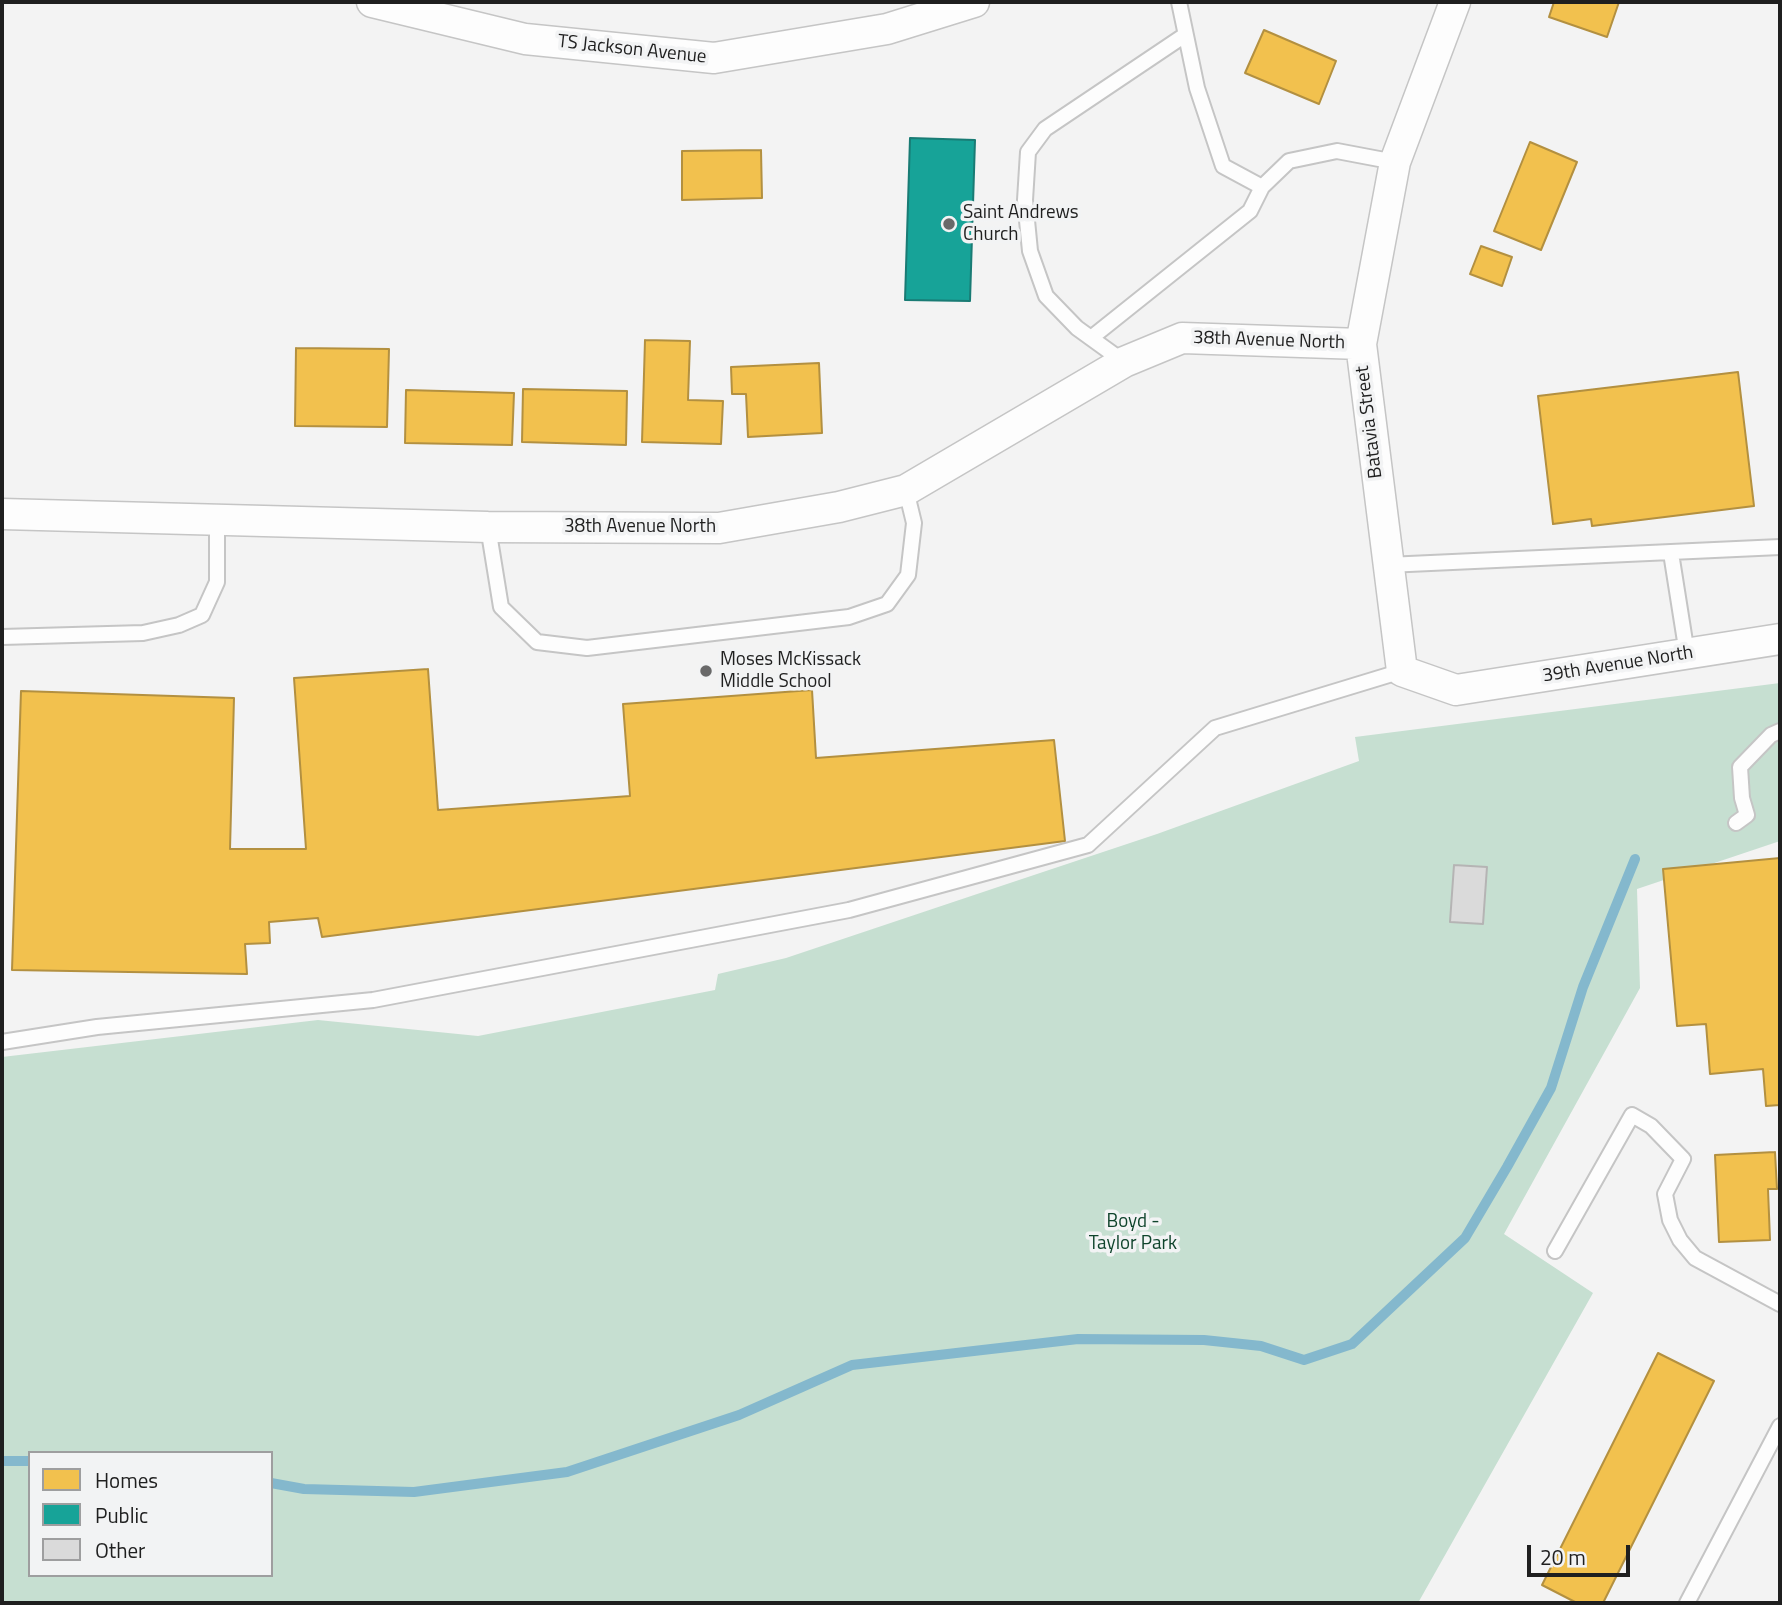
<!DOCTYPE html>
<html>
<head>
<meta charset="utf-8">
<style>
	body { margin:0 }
	#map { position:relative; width:1782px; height:1605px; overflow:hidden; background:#f3f3f3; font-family:"Titillium Web",sans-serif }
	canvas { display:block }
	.frame { position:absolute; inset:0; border:4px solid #1f1f1f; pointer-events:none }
	.legend { position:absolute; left:28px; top:1451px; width:245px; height:126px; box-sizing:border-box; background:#f2f3f4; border:2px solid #9e9e9f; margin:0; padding:9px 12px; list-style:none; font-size:21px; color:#1f1f1f }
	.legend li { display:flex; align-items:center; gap:14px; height:35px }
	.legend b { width:35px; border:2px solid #9e9e9f }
	.scale { position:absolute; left:1527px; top:1545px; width:103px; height:32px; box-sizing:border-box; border:4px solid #1f1f1f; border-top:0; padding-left:9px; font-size:21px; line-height:24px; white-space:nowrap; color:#1f1f1f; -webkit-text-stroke:5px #f2f3f4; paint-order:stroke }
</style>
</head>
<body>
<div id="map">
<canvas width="1782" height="1605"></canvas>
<div class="frame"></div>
<ul class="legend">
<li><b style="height:19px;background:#f2c14e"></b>Homes</li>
<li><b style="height:19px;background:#17a398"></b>Public</li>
<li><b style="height:19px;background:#dadada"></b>Other</li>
</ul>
<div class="scale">20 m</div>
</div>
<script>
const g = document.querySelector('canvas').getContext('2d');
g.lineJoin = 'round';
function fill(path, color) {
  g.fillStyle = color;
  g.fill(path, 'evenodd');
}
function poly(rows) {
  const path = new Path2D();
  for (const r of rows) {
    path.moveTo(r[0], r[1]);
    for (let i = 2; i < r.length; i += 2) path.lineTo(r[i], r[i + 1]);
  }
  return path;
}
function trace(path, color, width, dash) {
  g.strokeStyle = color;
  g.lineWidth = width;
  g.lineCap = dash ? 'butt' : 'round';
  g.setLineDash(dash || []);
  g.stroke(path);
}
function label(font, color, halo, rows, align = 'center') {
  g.font = font + ' "Titillium Web",sans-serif';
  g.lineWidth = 7;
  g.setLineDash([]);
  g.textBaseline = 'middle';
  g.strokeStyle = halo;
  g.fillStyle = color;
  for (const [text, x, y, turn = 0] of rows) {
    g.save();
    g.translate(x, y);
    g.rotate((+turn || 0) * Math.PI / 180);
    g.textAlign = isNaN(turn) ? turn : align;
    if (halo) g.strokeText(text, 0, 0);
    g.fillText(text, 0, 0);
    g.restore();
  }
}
const green = poly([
	[1780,683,1780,841,1637,889,1640,988,1504,1234,1593,1293,1418,1603,2,1603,2,1057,318,1020,478,1036,715,990,718,974,786,958,1001,886,1157,834,1359,761,1355,737],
	[30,1453,271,1453,271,1575,30,1575]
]);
const homes = poly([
	[1554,2,1619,2,1607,37,1549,17,1554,2],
	[1264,30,1336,61,1319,104,1245,73,1264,30],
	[1530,142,1577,162,1541,250,1494,231,1530,142],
	[761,150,762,198,682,200,682,151,761,150],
	[1481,246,1512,257,1502,286,1470,274,1481,246],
	[645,340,690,341,688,400,723,401,721,444,642,442,645,340],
	[296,348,389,349,387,427,295,426,296,348],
	[819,363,822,433,748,437,746,394,732,394,731,367,819,363],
	[1738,372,1754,506,1592,526,1591,519,1553,524,1538,396,1738,372],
	[523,389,627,391,626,445,522,442,523,389],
	[406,390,514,393,512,445,405,443,406,390],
	[428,669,438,810,630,796,623,704,812,690,816,758,1054,740,1065,841,322,937,318,918,269,922,270,943,245,944,247,974,12,970,21,691,234,698,230,849,306,849,294,678,428,669],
	[1780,858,1780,1105,1766,1106,1763,1069,1710,1074,1706,1024,1677,1026,1663,869,1780,858],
	[1775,1152,1777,1189,1768,1189,1770,1240,1719,1242,1715,1155,1775,1152],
	[1658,1353,1714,1381,1603,1603,1577,1603,1542,1585,1658,1353]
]);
const public = poly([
	[910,138,975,140,970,301,905,300,910,138]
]);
const stream = poly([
	[2,1461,30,1461],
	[271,1483,304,1489,414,1492,567,1472,739,1415,852,1365,1078,1339,1204,1340,1261,1346,1304,1360,1352,1344,1465,1238,1507,1167,1551,1088,1583,987,1635,859]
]);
const building = poly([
	[1454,865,1487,867,1483,924,1450,922,1454,865]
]);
const lane = poly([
	[1179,2,1197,88,1223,166,1262,187,1289,161,1337,151,1395,162],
	[1091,338,1250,211,1262,187],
	[1124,362,1077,328,1046,296,1030,251,1025,200,1028,152,1045,129,1185,35],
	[488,527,501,607,537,642,587,648,849,617,887,604,908,575,914,523,906,490],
	[1671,553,1687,654],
	[1387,565,1780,547],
	[2,637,143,633,179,625,202,615,217,582,217,521],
	[1736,823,1747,815,1742,798,1740,767,1771,735,1780,731],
	[2,1042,97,1027,373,1000,849,910,1088,845,1215,728,1402,671],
	[1555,1251,1632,1115,1651,1126,1683,1159,1665,1194,1670,1220,1680,1240,1695,1258,1780,1304],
	[1687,1603,1780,1426]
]);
const street = poly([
	[372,2,525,39,714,58,887,29,974,2],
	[1455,2,1395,162,1361,344,1402,671,1456,690,1780,639],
	[2,514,488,527,719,528,839,507,906,490,1124,362,1182,338,1361,344]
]);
const markers = [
	[949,224,7,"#696969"],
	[706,671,7,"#696969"]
];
const streetNames = [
	["TS Jackson Avenue",632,50,6],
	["38th Avenue North",1269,341,2],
	["Batavia Street",1370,422,-97],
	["38th Avenue North",640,527],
	["39th Avenue North",1618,665,-9]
];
const poiNames = [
	["Saint Andrews",963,213],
	["Church",963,235],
	["Moses McKissack",720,660],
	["Middle School",720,682]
];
const parkNames = [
	["Boyd -",1133,1222],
	["Taylor Park",1133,1244]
];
fill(green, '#c6dfd1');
fill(homes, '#f2c14e');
trace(homes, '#b39040', 2);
fill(public, '#17a398');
trace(public, '#197b74', 2);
trace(stream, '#84b8cd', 10);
fill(building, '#dadada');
trace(building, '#b5b4b4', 2);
trace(lane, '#c5c5c5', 18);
trace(street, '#c5c5c5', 33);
trace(lane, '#fdfdfd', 14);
trace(street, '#fdfdfd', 30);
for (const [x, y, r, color] of markers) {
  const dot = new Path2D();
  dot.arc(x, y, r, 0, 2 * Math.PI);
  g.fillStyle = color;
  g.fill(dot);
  trace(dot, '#f2f3f4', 2.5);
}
label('19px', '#1f1f1f', '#f2f3f4', streetNames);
label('19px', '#1f1f1f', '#f2f3f4', poiNames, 'left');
label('19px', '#0f442c', '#f2f3f4', parkNames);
</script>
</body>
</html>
